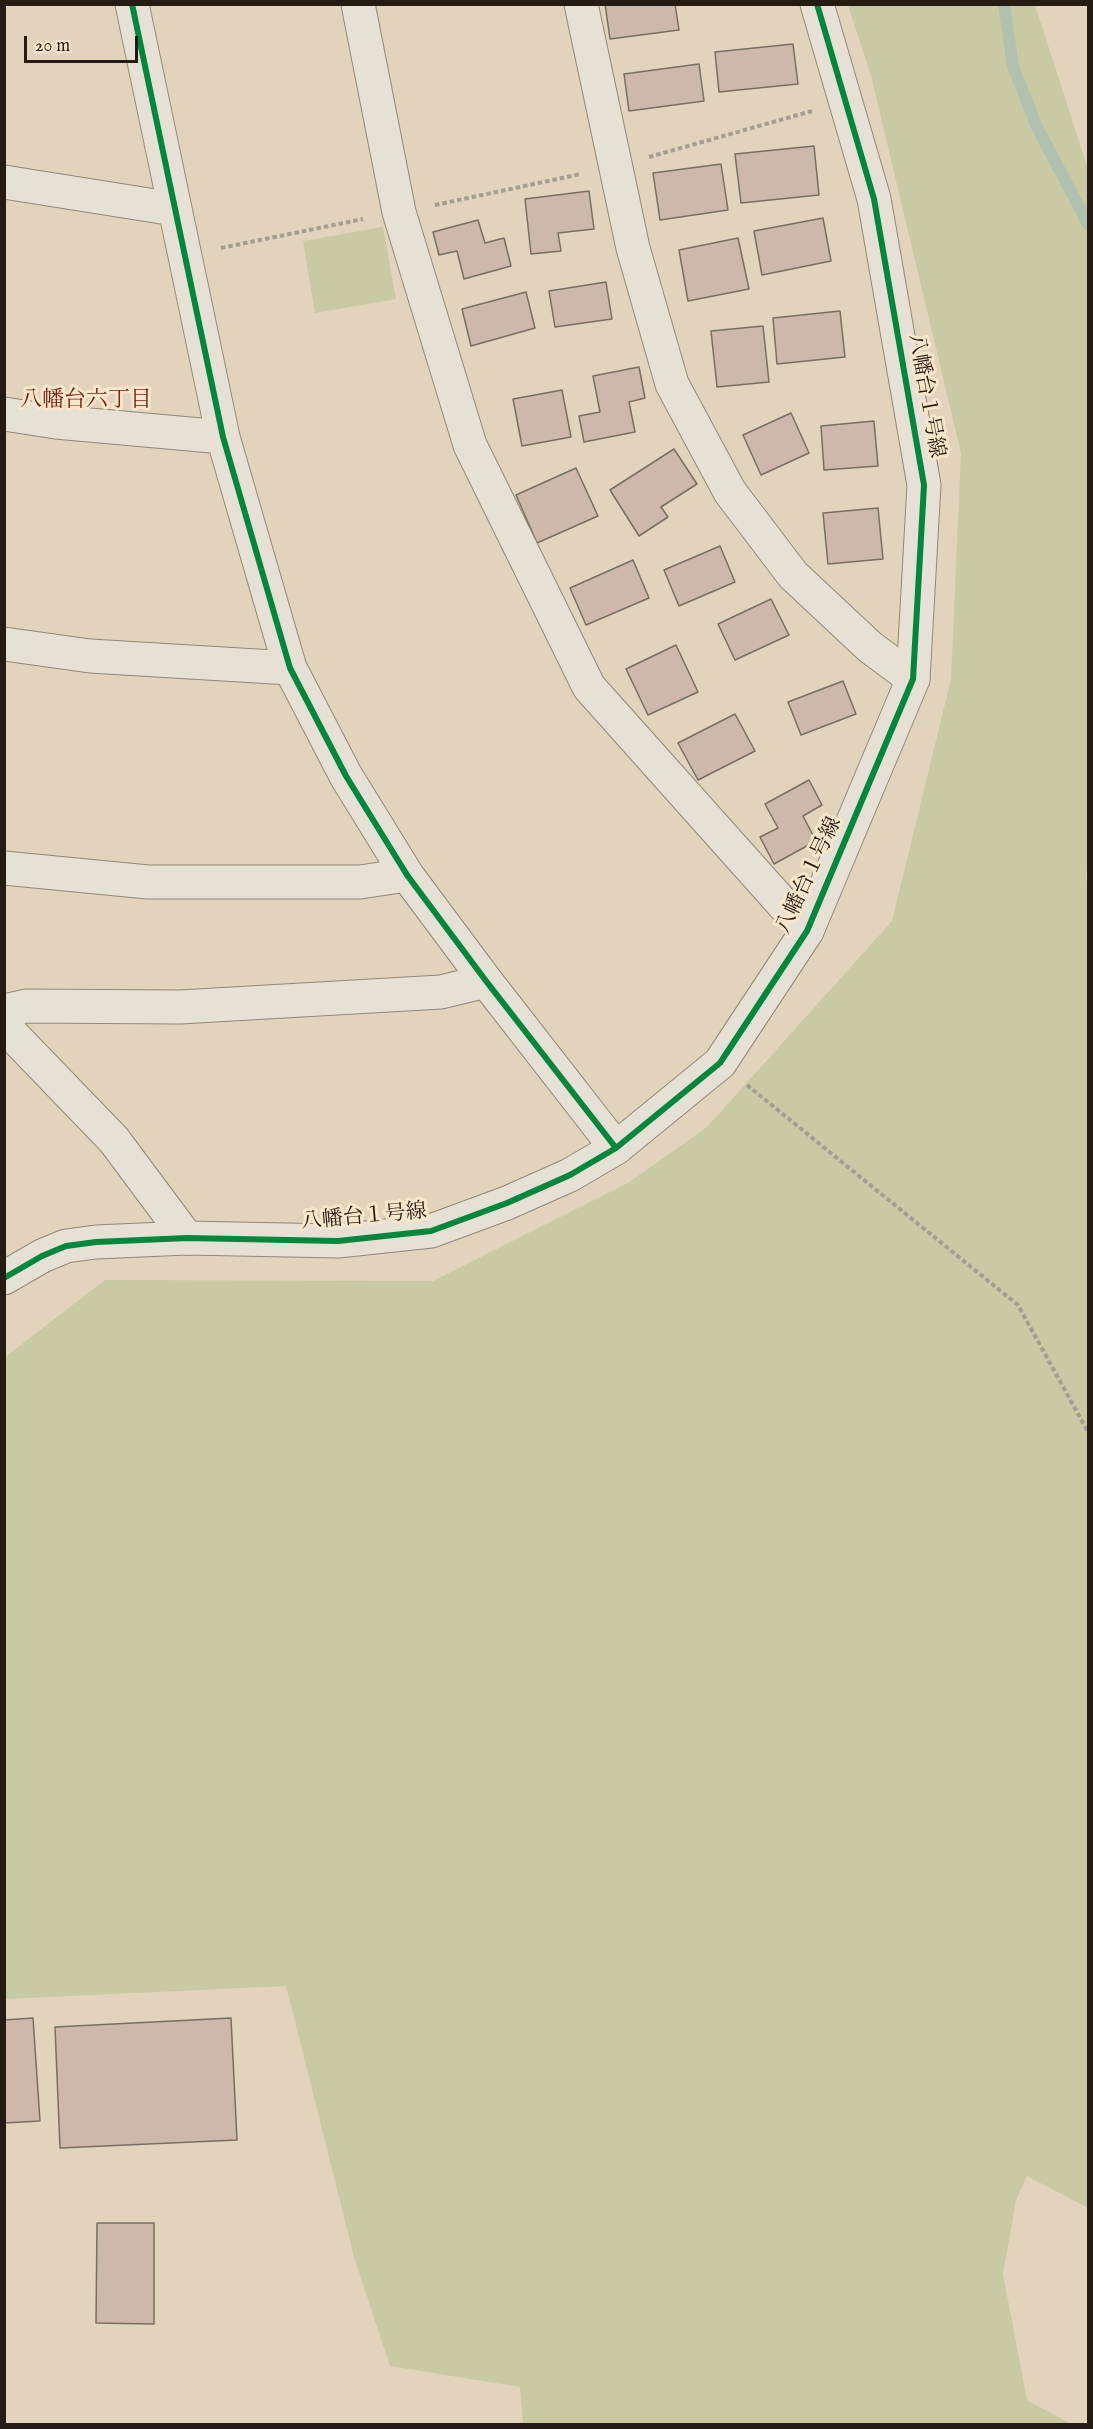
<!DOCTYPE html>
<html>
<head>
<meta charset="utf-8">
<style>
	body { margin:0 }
	#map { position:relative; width:1093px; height:2429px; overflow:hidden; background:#e2d4bc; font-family:"IM FELL English",serif }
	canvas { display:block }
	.frame { position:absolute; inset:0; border:6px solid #261b13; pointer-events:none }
	.scale { position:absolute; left:24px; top:36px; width:114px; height:27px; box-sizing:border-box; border:3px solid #261b13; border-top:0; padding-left:8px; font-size:18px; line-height:21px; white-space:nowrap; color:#261b13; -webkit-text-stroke:4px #f7e6c9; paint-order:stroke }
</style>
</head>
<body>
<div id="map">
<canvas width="1093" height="2429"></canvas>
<div class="frame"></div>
<div class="scale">20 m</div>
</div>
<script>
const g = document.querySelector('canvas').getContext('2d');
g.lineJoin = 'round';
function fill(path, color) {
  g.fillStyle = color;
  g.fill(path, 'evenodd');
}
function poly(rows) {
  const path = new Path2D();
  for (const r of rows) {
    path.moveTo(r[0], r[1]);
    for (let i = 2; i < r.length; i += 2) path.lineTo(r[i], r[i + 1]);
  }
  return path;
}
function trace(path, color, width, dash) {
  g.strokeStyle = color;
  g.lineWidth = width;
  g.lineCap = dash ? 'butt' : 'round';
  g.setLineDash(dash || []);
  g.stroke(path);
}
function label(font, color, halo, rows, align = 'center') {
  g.font = font + ' "IM FELL English","Noto Serif JP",serif';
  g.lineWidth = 6;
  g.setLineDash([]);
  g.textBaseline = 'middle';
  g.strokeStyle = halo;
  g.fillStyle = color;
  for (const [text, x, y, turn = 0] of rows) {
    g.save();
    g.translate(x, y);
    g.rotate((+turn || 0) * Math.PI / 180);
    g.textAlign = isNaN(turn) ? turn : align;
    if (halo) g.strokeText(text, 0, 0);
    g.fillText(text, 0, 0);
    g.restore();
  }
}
const green = poly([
	[848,5,1035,5,1088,169,1088,857,1086,877,1088,891,1088,2208,1027,2176,1016,2200,1003,2274,1027,2400,1071,2424,523,2424,520,2387,390,2366,354,2257,286,1986,5,1999,5,1357,105,1280,433,1281,628,1183,707,1127,892,921,951,679,961,453,871,76],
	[383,227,396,299,315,313,303,241]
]);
const stream = poly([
	[1004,4,1013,66,1036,125,1088,224]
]);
const building = poly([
	[605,4,675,4,679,30,610,39,605,4],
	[793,44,798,84,719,92,715,52,793,44],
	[699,64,704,101,629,111,624,74,699,64],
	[814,146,819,195,741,203,735,154,814,146],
	[721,164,728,210,660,220,653,173,721,164],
	[589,191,594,229,558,233,561,251,531,254,525,199,589,191],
	[823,218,831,261,762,275,754,231,823,218],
	[478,220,485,243,504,238,511,266,464,279,457,251,439,255,433,232,478,220],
	[738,238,749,289,688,301,679,250,738,238],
	[606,282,612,319,555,327,549,291,606,282],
	[526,292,535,328,471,346,462,309,526,292],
	[840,311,845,357,777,364,773,318,840,311],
	[763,326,769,382,717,387,711,331,763,326],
	[639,367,645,398,629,402,635,432,584,442,579,416,600,412,593,376,639,367],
	[562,390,571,437,522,446,513,399,562,390],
	[791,413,809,453,761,475,743,435,791,413],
	[874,421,878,466,824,470,821,426,874,421],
	[674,449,697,484,661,507,668,517,639,536,610,490,674,449],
	[576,468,598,516,537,543,516,495,576,468],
	[878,508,883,559,828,564,823,513,878,508],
	[720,546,735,582,679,606,664,570,720,546],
	[633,560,649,598,586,625,570,588,633,560],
	[771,599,789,635,735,660,718,624,771,599],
	[676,645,698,692,648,715,626,669,676,645],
	[843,681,856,714,801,735,788,702,843,681],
	[735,714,755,751,698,780,678,743,735,714],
	[809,780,822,805,803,816,816,841,774,864,760,837,778,828,765,804,809,780],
	[33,2018,40,2121,4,2123,4,2020,33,2018],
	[231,2018,237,2140,60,2148,55,2027,231,2018],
	[97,2223,154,2223,154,2324,96,2323,97,2223]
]);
const path = poly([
	[649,157,812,111],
	[435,205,581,174],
	[221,248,363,219],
	[747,1085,1018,1305,1088,1432]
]);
const minor = poly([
	[132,4,223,437,290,668,346,776,407,875,486,981,616,1148],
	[358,4,399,212,470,445,589,687,807,931],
	[581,4,633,248,672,384,730,492,793,575,870,647,913,679],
	[4,182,174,209],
	[4,414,56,422,223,437],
	[4,644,90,656,290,668],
	[4,868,148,882,360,882,407,875],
	[4,1011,26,1006,180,1007,441,992,486,981],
	[4,1026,114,1140,187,1238]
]);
const tertiary = poly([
	[4,1278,42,1256,66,1246,96,1242,187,1238,338,1241,431,1231,507,1203,570,1175,616,1148,720,1063,807,931,913,679,924,485,874,199,817,4]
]);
const cycleway = poly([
	[132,4,223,437,290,668,346,776,407,875,486,981,616,1148],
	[4,1278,42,1256,66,1246,96,1242,187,1238,338,1241,431,1231,507,1203,570,1175,616,1148,720,1063,807,931,913,679,924,485,874,199,817,4]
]);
const streetNames = [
	["八幡台１号線",925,396,80],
	["八幡台１号線",810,876,-65],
	["八幡台１号線",364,1218,-5]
];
const neighbourhoodNames = [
	["八幡台六丁目",86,401]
];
fill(green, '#c9c9a3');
trace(stream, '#b0c2af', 12);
fill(building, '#cdb8a9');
trace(building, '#776f62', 1.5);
trace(minor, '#918879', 35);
trace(tertiary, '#918879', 35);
trace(path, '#a39d92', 4, [4.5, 3]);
trace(minor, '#e7e0d4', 33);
trace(tertiary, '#e7e0d4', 33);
trace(cycleway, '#00873e', 6);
label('21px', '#261b13', '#f7e6c9', streetNames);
label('22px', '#7a1f14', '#f7e6c9', neighbourhoodNames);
</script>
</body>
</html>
